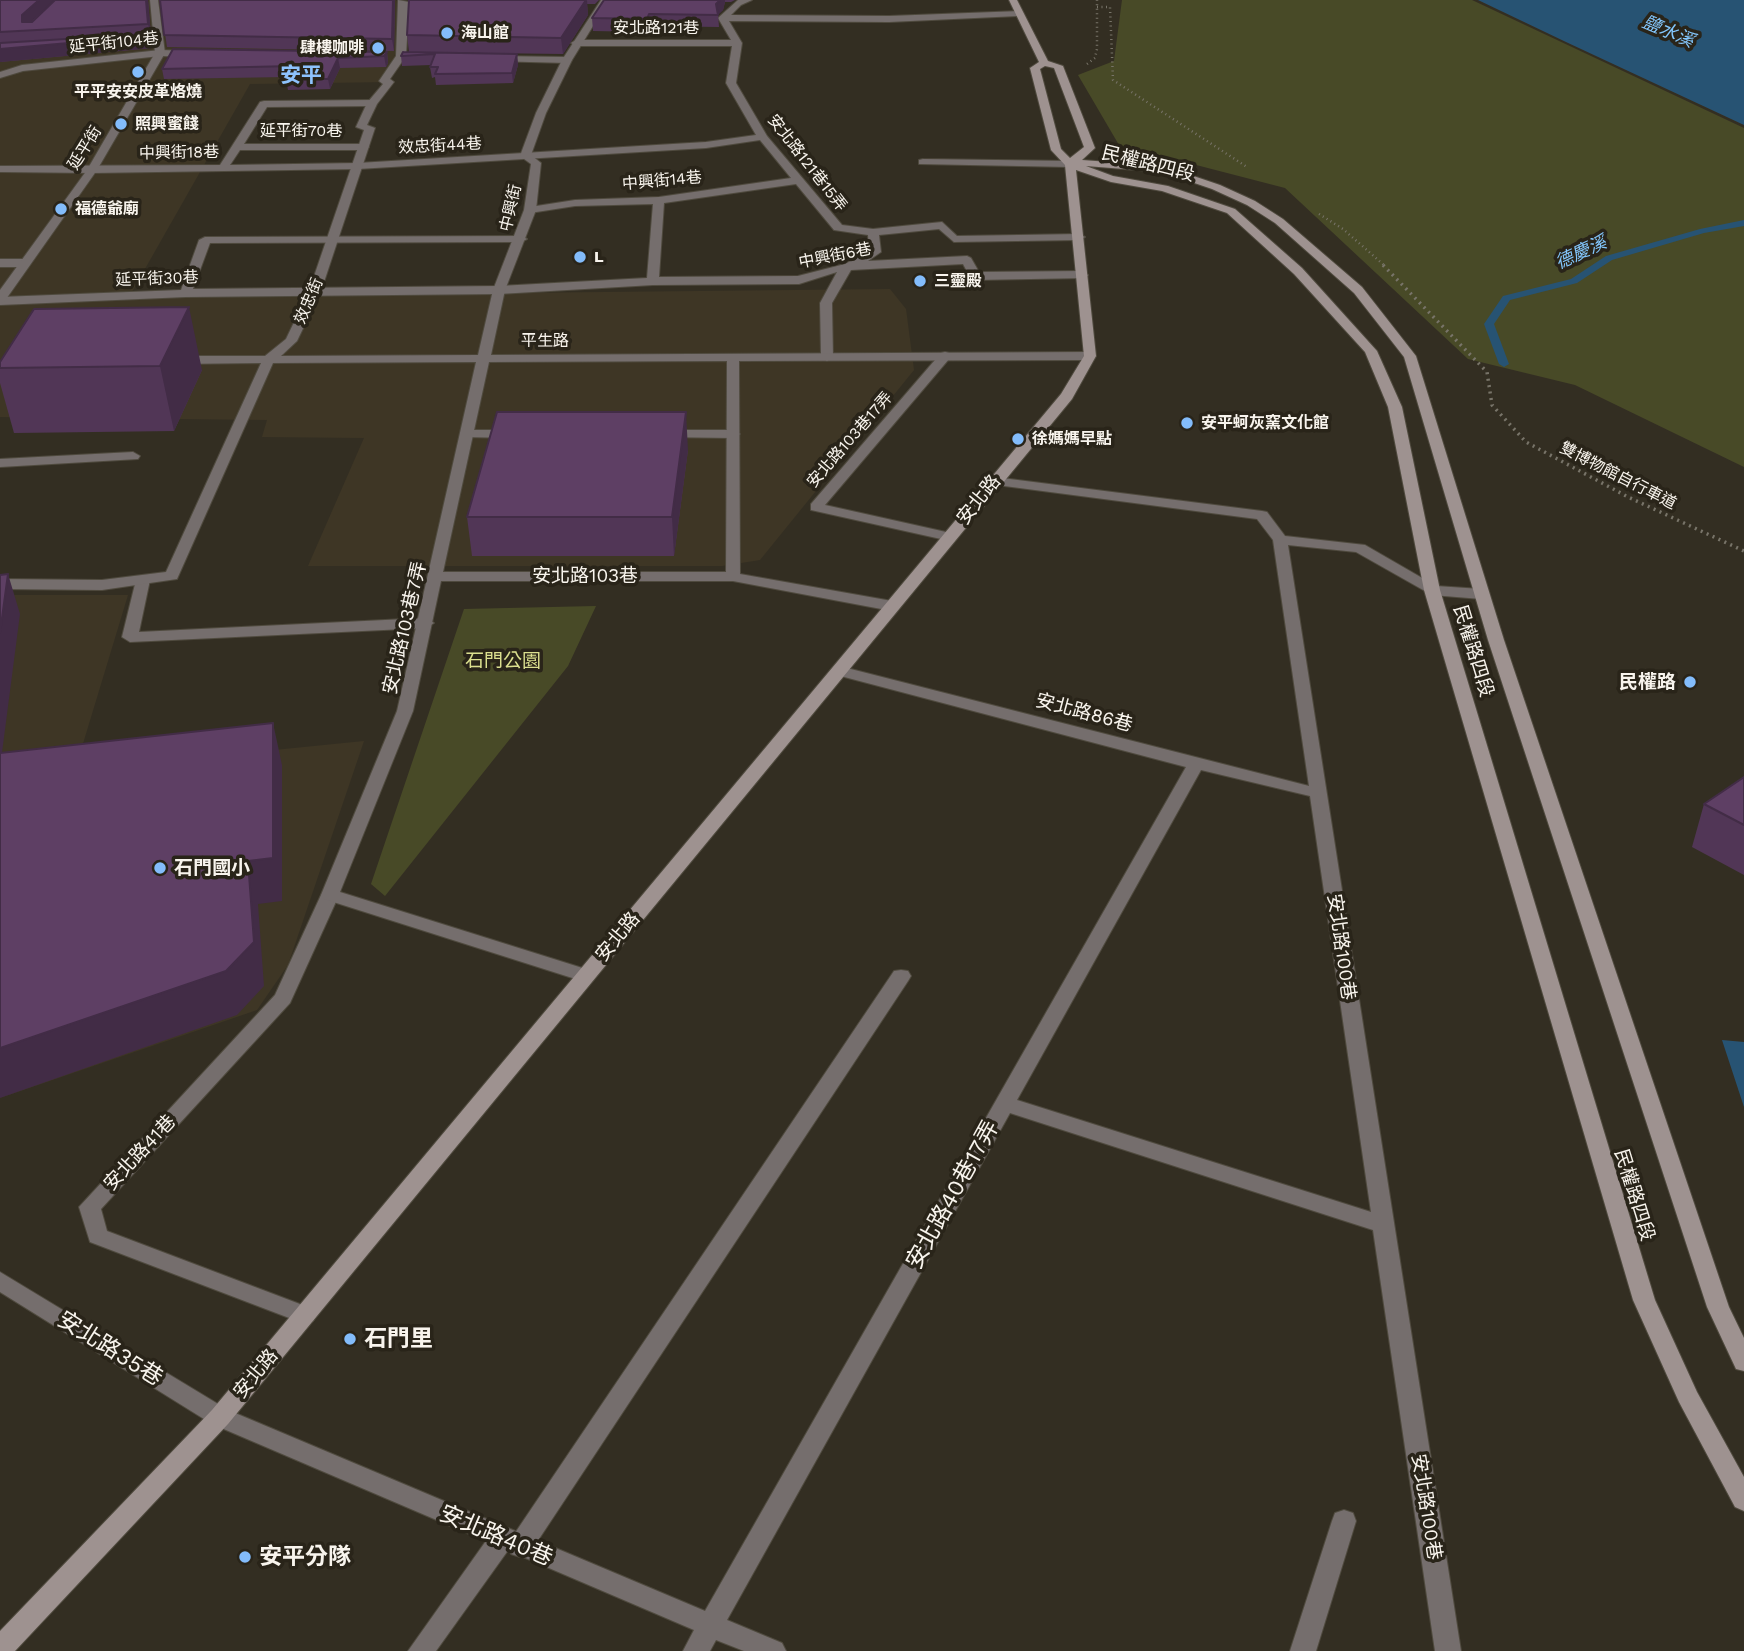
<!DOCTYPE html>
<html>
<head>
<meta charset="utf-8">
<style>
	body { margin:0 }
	canvas { display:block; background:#332e22 }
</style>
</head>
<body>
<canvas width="1744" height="1651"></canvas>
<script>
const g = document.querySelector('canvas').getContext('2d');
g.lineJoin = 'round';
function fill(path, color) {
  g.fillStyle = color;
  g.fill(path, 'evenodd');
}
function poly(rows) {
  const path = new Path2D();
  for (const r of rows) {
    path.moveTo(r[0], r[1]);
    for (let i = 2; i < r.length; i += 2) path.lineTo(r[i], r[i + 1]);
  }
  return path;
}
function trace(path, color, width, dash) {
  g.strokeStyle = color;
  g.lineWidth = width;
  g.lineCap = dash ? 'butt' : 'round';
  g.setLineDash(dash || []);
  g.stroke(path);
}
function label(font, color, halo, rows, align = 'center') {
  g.font = font + ' "Work Sans","Noto Sans TC",sans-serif';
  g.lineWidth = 7;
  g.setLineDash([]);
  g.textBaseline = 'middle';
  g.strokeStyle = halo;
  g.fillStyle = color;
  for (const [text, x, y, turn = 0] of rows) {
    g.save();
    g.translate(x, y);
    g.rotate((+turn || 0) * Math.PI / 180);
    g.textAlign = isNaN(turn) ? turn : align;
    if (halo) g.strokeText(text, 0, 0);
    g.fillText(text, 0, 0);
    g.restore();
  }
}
const built = poly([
	[0,0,396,0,403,10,390,82,250,84,129,297,890,289,906,309,914,370,760,560,722,566,308,566,364,438,262,437,267,420,0,417],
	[0,595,128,595,75,770,364,741,288,965,257,1010,0,1098]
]);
const green = poly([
	[1122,0,1472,0,1744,128,1744,467,1575,385,1468,359,1285,188,1119,145,1078,75,1114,61],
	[596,606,568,666,385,896,371,884,464,609]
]);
const water = poly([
	[1478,0,1744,0,1744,125,1566,42],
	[1722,1040,1744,1042,1744,1107]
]);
const stream = poly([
	[1744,220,1744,226,1704,233,1612,260,1577,283,1510,300,1494,324,1509,364,1504,367,1499,364,1484,324,1503,296,1571,279,1606,256,1700,229,1744,220]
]);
const pathFar1 = poly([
	[1097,7,1110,7,1113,80,1247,167],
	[1087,64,1095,58,1097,49,1097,0],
	[1319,214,1343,229,1385,266]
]);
const path = poly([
	[1383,265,1487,372,1492,405,1526,442,1628,497,1744,551]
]);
const lane = poly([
	[738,0,752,0,741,5,731,15,889,16,1021,11,1021,15,1018,16,889,22,729,21,742,43,736,83,767,136,842,225,873,229,942,222,957,236,1079,234,1085,237,1079,240,954,242,939,229,879,235,881,252,868,261,967,256,971,258,979,272,1082,271,1088,275,1086,278,975,280,971,279,963,264,851,270,832,303,833,357,827,361,821,357,820,303,837,272,799,284,653,285,499,294,186,297,0,305,0,297,181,290,199,240,205,237,521,236,527,239,521,242,210,243,193,289,499,286,647,278,653,204,575,206,530,213,524,210,530,207,575,200,659,197,791,178,760,140,706,148,358,169,92,173,0,172,0,166,220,165,260,102,264,101,372,100,377,103,372,106,267,107,244,144,364,144,369,147,364,150,240,150,230,165,358,163,706,142,756,135,726,83,732,46,576,46,571,43,576,40,731,40,718,18,738,0],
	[796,184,834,230,868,235,869,251,845,264,798,276,659,277,664,203,796,184],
	[160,50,194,51,199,54,194,57,160,56,23,71,0,78,0,72,22,65,160,50],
	[495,56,567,57,572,60,567,63,492,61,492,57,495,56],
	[923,159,1070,161,1075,164,1070,167,919,164,919,160,923,159],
	[0,259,25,259,31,263,25,267,0,267,0,259],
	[945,352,949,353,949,359,825,505,955,534,957,537,955,540,950,541,811,510,811,504,941,353,945,352],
	[468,430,512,430,519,434,512,438,463,437,463,431,468,430],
	[663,430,733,430,740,434,733,438,658,437,658,431,663,430],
	[133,452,140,456,138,459,0,467,0,459,133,452],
	[143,576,150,580,139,632,426,618,434,623,426,628,130,642,122,637,136,580,143,576],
	[330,889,339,895,290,1003,101,1209,107,1231,313,1309,316,1315,313,1321,305,1324,90,1242,79,1207,275,995,321,895,330,889],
	[901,970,908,971,911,976,908,981,529,1554,520,1557,511,1554,509,1549,436,1651,408,1651,493,1531,502,1528,511,1531,513,1536,894,971,901,970],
	[1344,1510,1353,1513,1356,1521,1316,1651,1290,1651,1332,1521,1335,1513,1344,1510]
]);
const street = poly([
	[150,0,158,0,165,53,97,170,4,302,0,303,0,290,87,170,155,53,150,0],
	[398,0,409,2,406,56,390,79,394,82,377,104,367,125,375,128,321,291,297,341,281,356,478,355,493,290,524,210,531,164,520,156,536,113,562,60,601,0,609,0,572,60,546,113,531,155,541,163,536,210,505,290,491,355,1090,352,1096,356,1090,360,739,361,740,574,892,601,900,606,897,609,892,611,733,581,441,581,413,711,340,892,592,971,595,976,592,981,585,982,324,899,321,895,397,711,476,362,273,363,177,579,102,590,0,589,0,579,102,580,166,572,261,363,178,364,172,360,178,356,265,356,286,339,309,291,364,130,356,127,367,103,383,84,379,81,396,56,398,0],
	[727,361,726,572,443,572,489,362,727,361],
	[994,477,1262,511,1267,512,1285,536,1365,545,1436,586,1481,589,1489,594,1481,599,1432,595,1356,552,1288,545,1461,1651,1435,1651,1373,1230,1010,1113,727,1620,782,1643,786,1651,744,1651,716,1640,710,1651,683,1651,694,1630,212,1424,0,1292,0,1272,228,1410,705,1611,1186,767,833,674,831,671,833,668,839,666,1309,786,1273,540,1257,519,989,484,987,481,994,477],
	[1201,770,1310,796,1371,1212,1017,1100,1201,770]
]);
const secondary = poly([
	[1009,0,1017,0,1048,61,1063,66,1095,148,1082,160,1164,166,1220,185,1255,201,1283,219,1362,287,1416,356,1504,640,1729,1307,1744,1338,1744,1371,1736,1369,1707,1307,1488,640,1404,357,1354,293,1275,223,1247,205,1212,189,1162,172,1086,166,1113,176,1168,186,1235,209,1302,268,1377,351,1402,407,1440,590,1655,1300,1697,1392,1744,1477,1744,1511,1735,1507,1679,1402,1633,1300,1424,590,1388,407,1365,352,1294,274,1227,213,1162,191,1111,182,1076,170,1096,356,1072,399,228,1424,15,1651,0,1651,0,1631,212,1410,1061,394,1084,356,1065,165,1051,150,1030,68,1039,62,1009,0],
	[1045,66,1054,68,1084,147,1070,158,1061,149,1040,69,1045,66]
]);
const wall = poly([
	[0,0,148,0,151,36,149,36,152,48,0,62],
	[160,0,395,0,394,51,167,47],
	[409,0,599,0,595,4,587,4,588,15,563,54,409,52,407,35],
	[604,0,735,0,731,2,725,2,723,10,718,14,719,27,650,26,648,32,593,31,592,18],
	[387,52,388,63,386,67,340,68,330,89,288,90,286,79,287,77,164,79,162,69],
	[403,52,517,54,518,65,513,83,436,85,435,77,432,78,430,67,431,65,402,66,401,56],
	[34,309,202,370,174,431,14,433,0,383,0,362],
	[688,450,674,556,472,556,467,517],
	[1744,777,1744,875,1692,847,1704,804]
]);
const shadedWall = poly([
	[39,0,55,0,25,27,22,22,22,15],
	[146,0,148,0,151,36,148,24],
	[393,0,395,0,394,51,392,39],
	[587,0,588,15,563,54,561,38],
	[720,0,725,0,725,2,723,10,718,15,716,4],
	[649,14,650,26,648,32,647,19],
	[149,36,152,48,0,62,0,49],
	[387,52,388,63,386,67,384,56],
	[517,54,518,65,513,83,512,73],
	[338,58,340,68,330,89,328,79],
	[189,307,202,370,174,431,160,366],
	[686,412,688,450,674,556,672,517],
	[8,574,20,614,0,768,0,633],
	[273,723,282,765,282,901,258,904,264,986,237,1015,0,1098,0,1048]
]);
const building = poly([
	[0,0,39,0,22,15,22,22,32,22,55,0,146,0,148,24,0,32,0,0],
	[160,0,393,0,392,39,164,35,160,0],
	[409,0,586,0,561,38,407,35,409,0],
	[604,0,720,0,716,4,718,15,649,14,647,19,592,18,604,0],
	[149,34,149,36,0,49,0,43,149,34],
	[173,49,387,52,384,56,338,58,328,79,286,79,293,66,162,69,173,49],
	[403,52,517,54,512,73,435,74,438,67,430,67,435,54,401,56,403,52],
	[189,307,160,366,0,368,0,362,34,309,189,307],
	[497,412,686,412,672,517,467,517,497,412],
	[8,574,0,633,0,575,8,574],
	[273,723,273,858,248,861,254,942,226,971,0,1048,0,753,273,723],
	[1744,777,1744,825,1704,804,1744,777]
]);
const markers = [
	[447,33,7,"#83bcfb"],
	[378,48,7,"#83bcfb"],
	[138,72,7,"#83bcfb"],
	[121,124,7,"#83bcfb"],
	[61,209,7,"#83bcfb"],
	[580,257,7,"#83bcfb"],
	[920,281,7,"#83bcfb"],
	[1187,423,7,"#83bcfb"],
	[1018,439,7,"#83bcfb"],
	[1690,682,7,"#83bcfb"],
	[160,868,7,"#83bcfb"],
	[350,1339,7,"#83bcfb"],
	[245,1557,7,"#83bcfb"]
];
const farStreetnames = [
	["安北路121巷",656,28],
	["延平街104巷",114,43,-6],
	["延平街70巷",301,131],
	["效忠街44巷",440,146,-3],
	["延平街",85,148,-58],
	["中興街18巷",179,153,-1],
	["安北路121巷15弄",807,163,52],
	["中興街14巷",662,181,-5],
	["中興街",511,208,-77],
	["中興街6巷",835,256,-11],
	["延平街30巷",157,279,-2],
	["效忠街",309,301,-67],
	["平生路",545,341],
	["安北路103巷17弄",850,440,-49],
	["雙博物館自行車道",1618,476,27]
];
const farPoinames = [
	["海山館",461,33],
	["肆樓咖啡",364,48,"right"],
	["平平安安皮革烙燒",138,92,"center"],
	["照興蜜餞",135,124],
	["福德爺廟",75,209],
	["L",594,257],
	["三靈殿",934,281],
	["安平蚵灰窯文化館",1201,423],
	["徐媽媽早點",1032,439]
];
const farWaternames = [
	["鹽水溪",1668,32,23],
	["德慶溪",1581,253,-25]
];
const streetNames = [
	["民權路四段",1148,164,14],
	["安北路",979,500,-51],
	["安北路103巷",585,576],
	["安北路103巷7弄",405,628,-77],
	["民權路四段",1473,651,73],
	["安北路86巷",1084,713,15],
	["安北路",618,937,-50],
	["安北路100巷",1341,947,82],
	["安北路41巷",140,1153,-47],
	["民權路四段",1634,1195,73],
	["安北路",256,1374,-50],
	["安北路100巷",1426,1507,81]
];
const parkNames = [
	["石門公園",503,661]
];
const poiNames = [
	["民權路",1676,682],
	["石門國小",174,868,"left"]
];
const farDistrictnames = [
	["安平",301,76]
];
const nearStreetnames = [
	["安北路40巷17弄",953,1195,-61],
	["安北路35巷",110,1349,32],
	["安北路40巷",496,1536,23]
];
const nearPoinames = [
	["石門里",364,1339],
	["安平分隊",259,1557]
];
fill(built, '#3e3625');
fill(green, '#484a27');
fill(water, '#275373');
fill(stream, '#275373');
trace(lane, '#4f4a3e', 2);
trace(street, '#4f4a3e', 2);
trace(secondary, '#4f4a3e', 2);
trace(pathFar1, '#787469', 2.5, [1, 3.5]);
trace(path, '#787469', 3.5, [2, 4.5]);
fill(lane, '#756e6d');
fill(street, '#756e6d');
fill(secondary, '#9e9290');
fill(wall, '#513656');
fill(shadedWall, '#422c46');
fill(building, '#5e3f64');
trace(building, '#422c46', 2);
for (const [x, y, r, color] of markers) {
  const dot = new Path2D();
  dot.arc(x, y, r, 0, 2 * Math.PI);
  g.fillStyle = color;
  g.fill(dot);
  trace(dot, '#292419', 2.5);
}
label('16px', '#f8f4ed', '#292419', farStreetnames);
label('bold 16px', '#f8f4ed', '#292419', farPoinames, 'left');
label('italic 18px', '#83c6fc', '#292419', farWaternames);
label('19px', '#f8f4ed', '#292419', streetNames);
label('19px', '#dbdf8f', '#292419', parkNames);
label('bold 19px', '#f8f4ed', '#292419', poiNames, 'right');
label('bold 21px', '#8ec3fd', '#292419', farDistrictnames);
label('23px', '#f8f4ed', '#292419', nearStreetnames);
label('bold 23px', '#f8f4ed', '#292419', nearPoinames, 'left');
</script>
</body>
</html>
